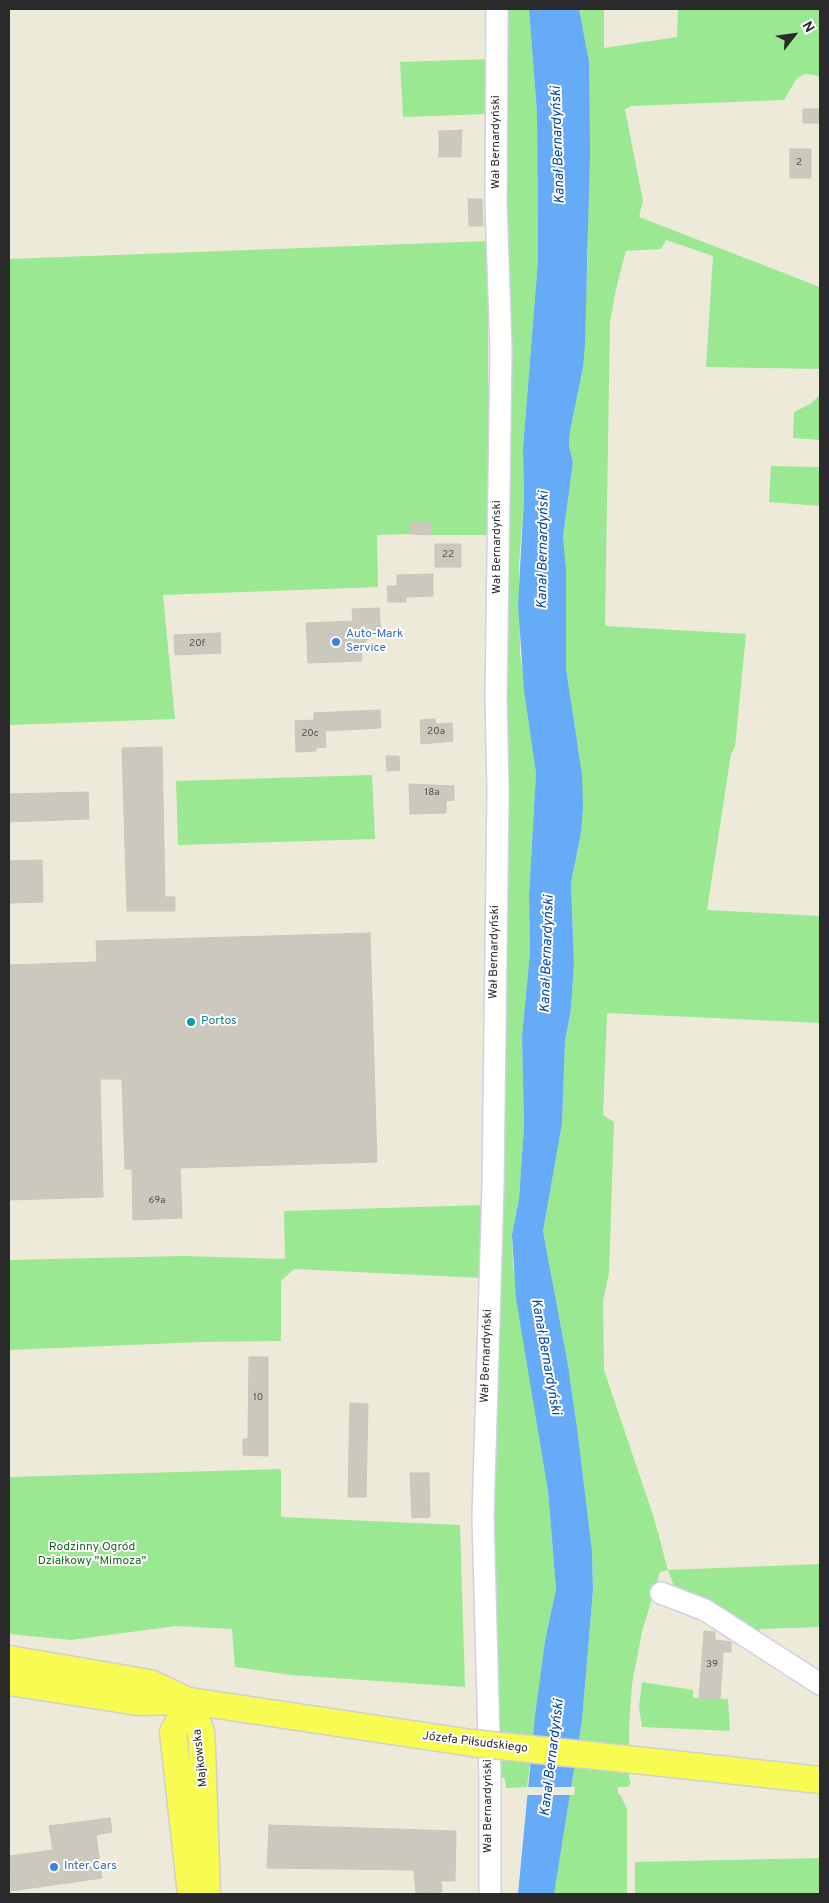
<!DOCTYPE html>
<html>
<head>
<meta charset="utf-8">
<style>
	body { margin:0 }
	#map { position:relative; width:829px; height:1903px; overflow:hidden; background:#edeada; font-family:Overpass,sans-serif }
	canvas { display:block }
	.frame { position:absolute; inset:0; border:10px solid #2a2a2a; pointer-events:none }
	.north { position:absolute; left:769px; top:10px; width:50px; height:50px; -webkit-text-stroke:4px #fff; paint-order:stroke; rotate:60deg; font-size:14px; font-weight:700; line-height:20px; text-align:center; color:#2a2a2a }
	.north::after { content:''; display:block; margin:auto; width:18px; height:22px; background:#2a2a2a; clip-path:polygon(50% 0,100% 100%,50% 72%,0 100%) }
</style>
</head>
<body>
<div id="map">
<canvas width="829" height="1903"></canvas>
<div class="frame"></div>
<div class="north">N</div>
</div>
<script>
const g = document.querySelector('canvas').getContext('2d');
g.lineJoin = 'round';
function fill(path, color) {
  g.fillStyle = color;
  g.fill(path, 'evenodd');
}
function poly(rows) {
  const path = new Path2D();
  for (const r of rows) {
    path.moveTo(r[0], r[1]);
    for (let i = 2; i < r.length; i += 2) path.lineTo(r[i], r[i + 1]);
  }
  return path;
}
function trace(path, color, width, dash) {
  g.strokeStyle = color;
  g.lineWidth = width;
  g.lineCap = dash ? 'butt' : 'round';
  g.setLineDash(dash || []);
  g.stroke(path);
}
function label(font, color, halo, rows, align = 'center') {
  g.font = font + ' Overpass,sans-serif';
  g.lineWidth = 4;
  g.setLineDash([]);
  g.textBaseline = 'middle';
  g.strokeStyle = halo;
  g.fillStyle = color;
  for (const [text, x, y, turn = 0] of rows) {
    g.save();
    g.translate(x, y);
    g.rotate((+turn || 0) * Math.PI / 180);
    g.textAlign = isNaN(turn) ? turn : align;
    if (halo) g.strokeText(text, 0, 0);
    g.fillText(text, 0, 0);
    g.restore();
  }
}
const green = poly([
	[505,9,529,9,537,113,538,260,523,448,524,498,519,565,520,653,536,773,529,895,530,952,522,1036,524,1127,519,1199,512,1235,513,1266,548,1491,556,1589,545,1641,527,1787,506,1788,505,1779,498,1774,501,1758,490,1629,507,317],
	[579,9,604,9,604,48,677,37,678,9,820,9,820,78,815,75,805,74,797,78,784,100,632,106,625,109,643,201,639,217,820,287,820,369,706,367,713,256,666,240,661,249,626,251,616,289,610,322,605,626,746,634,735,747,731,754,707,910,820,916,820,1023,607,1013,603,1115,614,1122,609,1273,603,1301,604,1370,654,1518,668,1570,820,1564,820,1627,760,1629,759,1634,675,1589,668,1570,660,1572,642,1632,632,1684,629,1726,629,1777,631,1783,627,1787,618,1787,618,1794,620,1794,627,1809,627,1894,554,1894,582,1721,593,1590,592,1551,578,1435,568,1365,543,1231,562,1124,565,1042,571,1008,574,964,571,883,581,833,582,774,566,668,563,537,573,462,569,446,570,431,583,368,588,249,589,61],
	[489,59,489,114,403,117,400,62],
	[488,241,488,379,492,416,488,535,431,535,431,523,410,522,410,534,377,535,378,587,163,595,175,719,9,725,9,259],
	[820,395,820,440,793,438,794,412,810,404],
	[771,466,820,467,820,506,769,502],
	[372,775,375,839,178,845,176,781],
	[485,1205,482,1278,294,1269,281,1281,281,1341,202,1342,9,1350,9,1260,183,1256,285,1259,284,1211],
	[281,1469,281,1517,460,1525,465,1687,291,1675,235,1667,232,1629,176,1626,71,1640,9,1634,9,1477],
	[642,1682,693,1690,693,1698,728,1699,730,1731,642,1727,639,1707],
	[820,1858,820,1894,635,1894,635,1862]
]);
const water = poly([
	[529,9,579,9,589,61,590,152,585,344,583,368,570,431,569,446,573,462,563,537,566,570,566,668,582,774,583,807,581,833,571,883,574,964,571,1008,565,1042,562,1124,543,1231,568,1365,578,1435,592,1551,593,1590,582,1721,554,1894,518,1894,535,1716,545,1641,556,1589,548,1491,516,1298,512,1235,519,1199,524,1127,522,1036,530,952,529,895,536,773,524,690,518,605,524,498,523,448,538,260,537,113]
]);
const pier = poly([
	[525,1787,575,1787,574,1795,524,1795]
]);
const building = poly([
	[803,109,820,109,820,123,803,123,803,109],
	[462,130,461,157,439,157,439,131,462,130],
	[790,149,811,149,811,178,790,178,790,149],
	[468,199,482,199,483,226,469,226,468,199],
	[410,522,431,523,431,535,410,534,410,522],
	[435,544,461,544,461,567,435,567,435,544],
	[433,574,433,596,406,597,406,602,388,602,387,586,397,586,397,575,433,574],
	[379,608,381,635,370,636,361,648,362,661,308,663,306,623,353,621,352,609,379,608],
	[220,633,221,653,175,655,174,635,220,633],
	[380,710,381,728,325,731,326,747,316,748,316,751,296,752,295,721,314,720,314,713,380,710],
	[435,719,436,724,452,723,453,741,421,744,420,720,435,719],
	[162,747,165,897,175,897,175,911,127,911,122,748,162,747],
	[386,756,399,756,400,770,387,771,386,756],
	[409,784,454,786,454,800,446,801,446,813,410,814,409,784],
	[88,792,89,819,9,822,9,794,88,792],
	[42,860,43,902,9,903,9,861,42,860],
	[370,933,377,1162,180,1168,182,1218,133,1220,132,1169,125,1169,122,1079,100,1079,103,1197,9,1200,9,965,97,962,96,941,370,933],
	[249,1357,268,1357,268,1456,243,1455,243,1439,248,1439,249,1357],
	[350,1403,368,1404,366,1497,348,1497,350,1403],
	[410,1473,429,1473,430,1517,412,1518,410,1473],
	[704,1631,715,1632,715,1640,731,1642,731,1652,723,1652,720,1699,699,1699,704,1631],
	[110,1818,112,1832,96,1835,102,1878,11,1891,9,1856,53,1850,49,1826,110,1818],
	[269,1825,456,1831,455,1881,441,1881,442,1892,416,1894,414,1870,267,1868,269,1825]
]);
const minor = poly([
	[661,1593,705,1610,820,1684],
	[490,1894,490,1778,483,1516,493,1186,498,791,496,697,501,350,496,204,497,9]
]);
const major = poly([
	[9,1659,150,1683,182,1698],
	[9,1682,138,1702,190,1701,472,1743],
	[190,1701,173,1732,191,1894],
	[190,1701,201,1732,202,1746,207,1894],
	[645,1761,820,1780]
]);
const majorBridge = poly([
	[472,1743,645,1761]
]);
const markers = [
	[336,642,5,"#3f7fe0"],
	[191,1022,5,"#0f9aa8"],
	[54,1867,5,"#3f7fe0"]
];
const numberNames = [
	["2",799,163],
	["22",448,555],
	["20f",197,644],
	["20a",436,732],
	["20c",310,734],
	["18a",432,793],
	["69a",157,1201],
	["10",258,1398],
	["39",712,1665]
];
const streetNames = [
	["Wał Bernardyński",497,142,-90],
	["Wał Bernardyński",498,547,-90],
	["Wał Bernardyński",495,952,-89],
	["Wał Bernardyński",487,1356,-88],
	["Józefa Piłsudskiego",475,1743,7],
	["Majkowska",201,1758,-96],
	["Wał Bernardyński",489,1806,-90]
];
const shopNames = [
	["Auto-Mark",346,635],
	["Service",346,649],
	["Inter Cars",64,1867]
];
const cultureNames = [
	["Portos",201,1022]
];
const parkNames = [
	["Rodzinny Ogród",92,1548],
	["Działkowy \"Mimoza\"",92,1562]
];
const waterNames = [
	["Kanał Bernardyński",559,145,-92],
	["Kanał Bernardyński",544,550,-89],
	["Kanał Bernardyński",548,954,-88],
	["Kanał Bernardyński",545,1357,80],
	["Kanał Bernardyński",553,1758,-83]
];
fill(green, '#9ae892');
fill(water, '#65abf8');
fill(pier, '#edeada');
fill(building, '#cbc9bd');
trace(building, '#c9c7b4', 1);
trace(minor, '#d1d0e4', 24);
trace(major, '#d0d0d0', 29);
trace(minor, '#fff', 21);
trace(major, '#f8fb51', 26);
trace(majorBridge, '#d0d0d0', 29, []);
trace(majorBridge, '#f8fb51', 26);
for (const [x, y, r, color] of markers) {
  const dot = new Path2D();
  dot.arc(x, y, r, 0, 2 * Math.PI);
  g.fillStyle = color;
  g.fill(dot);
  trace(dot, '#fff', 2);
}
label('10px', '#52524f', null, numberNames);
label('12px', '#2a2a2a', '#fff', streetNames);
label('12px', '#366cbe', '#fff', shopNames, 'left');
label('12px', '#0d838f', '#fff', cultureNames, 'left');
label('12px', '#146c18', '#fff', parkNames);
label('italic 14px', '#0344a5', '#fff', waterNames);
</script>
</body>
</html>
